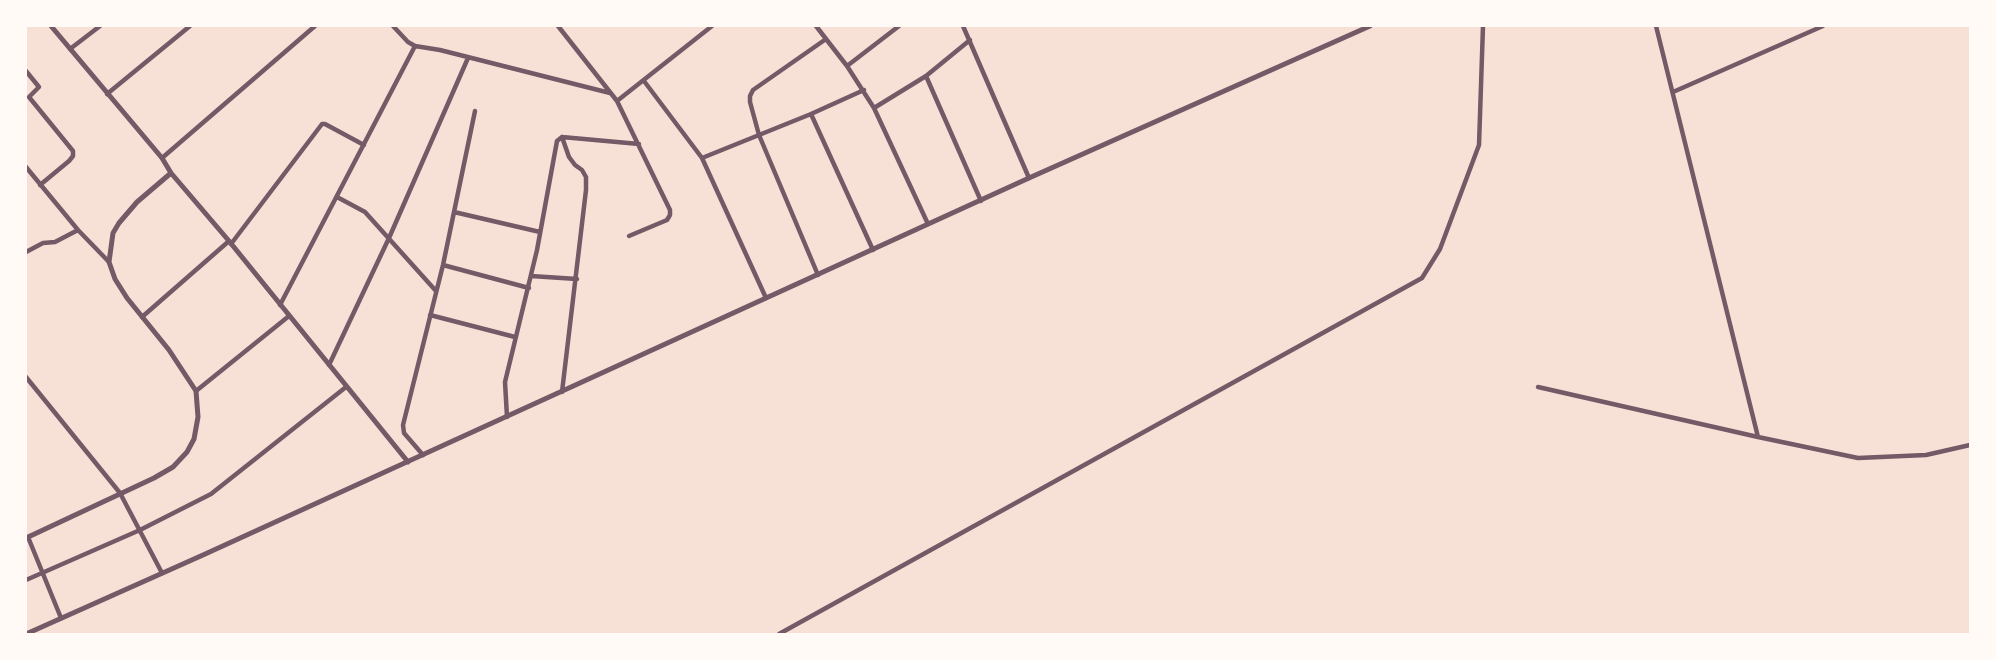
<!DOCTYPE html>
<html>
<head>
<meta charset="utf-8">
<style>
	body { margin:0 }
	#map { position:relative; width:1996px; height:660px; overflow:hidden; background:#f7e1d7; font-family:"Noto Sans",sans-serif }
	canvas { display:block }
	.frame { position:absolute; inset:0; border:27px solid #fffaf5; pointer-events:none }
</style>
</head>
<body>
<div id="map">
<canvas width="1996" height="660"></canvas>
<div class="frame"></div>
</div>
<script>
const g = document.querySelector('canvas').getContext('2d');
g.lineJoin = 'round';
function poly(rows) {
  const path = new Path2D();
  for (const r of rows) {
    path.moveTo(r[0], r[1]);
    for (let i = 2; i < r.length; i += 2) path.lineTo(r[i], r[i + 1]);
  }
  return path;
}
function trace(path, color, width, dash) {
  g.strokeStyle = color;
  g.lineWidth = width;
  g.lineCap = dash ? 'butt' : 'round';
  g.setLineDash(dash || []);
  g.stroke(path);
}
const minor = poly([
	[393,26,408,42,415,46,440,50,610,93],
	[558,26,617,101,670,210,670,215,667,220,629,236],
	[816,26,847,66,874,108,928,224],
	[963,26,1029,178],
	[1656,26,1758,437],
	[70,49,100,26],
	[847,66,899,26],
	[26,71,39,87,29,97,73,151,73,156,69,161,40,185],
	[926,76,981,201],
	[644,81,702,158,766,298],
	[1673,92,1823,26],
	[107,94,190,26],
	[617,101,712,26],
	[874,108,926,76,970,40],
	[811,114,873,250],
	[162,158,315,26],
	[702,158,811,114,864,90],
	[26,167,78,230,109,262],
	[337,197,365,212,436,291],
	[454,212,540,232],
	[231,244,322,124,325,124,364,145],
	[26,252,43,243,55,242,78,230],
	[443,265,529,288],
	[818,275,759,135,750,102,750,96,753,90,826,39],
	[531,276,577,279],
	[280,305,415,46],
	[430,315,515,337],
	[142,317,229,241],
	[329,365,389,238,468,58],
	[26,377,120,493,162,573],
	[1538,387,1758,437,1858,458,1926,455,1970,445],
	[196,391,289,316],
	[562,392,586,190,586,177,582,170,575,165,569,157,562,137,639,144],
	[507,417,505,382,537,250,557,141,562,137],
	[423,455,404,433,403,425,443,265,475,111],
	[28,537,61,618],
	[26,580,140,530,211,494,346,387],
	[779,634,1422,278,1440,249,1479,145,1483,26]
]);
const tertiary = poly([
	[51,26,162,158,171,173,229,241,408,462],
	[26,538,154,478,173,467,187,452,194,439,198,417,196,391,169,350,127,298,115,279,109,262,113,233,119,223,137,202,171,173],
	[26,634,203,555,1029,178,1370,26]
]);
trace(minor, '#755966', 4.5);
trace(tertiary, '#755966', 5);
</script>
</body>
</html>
